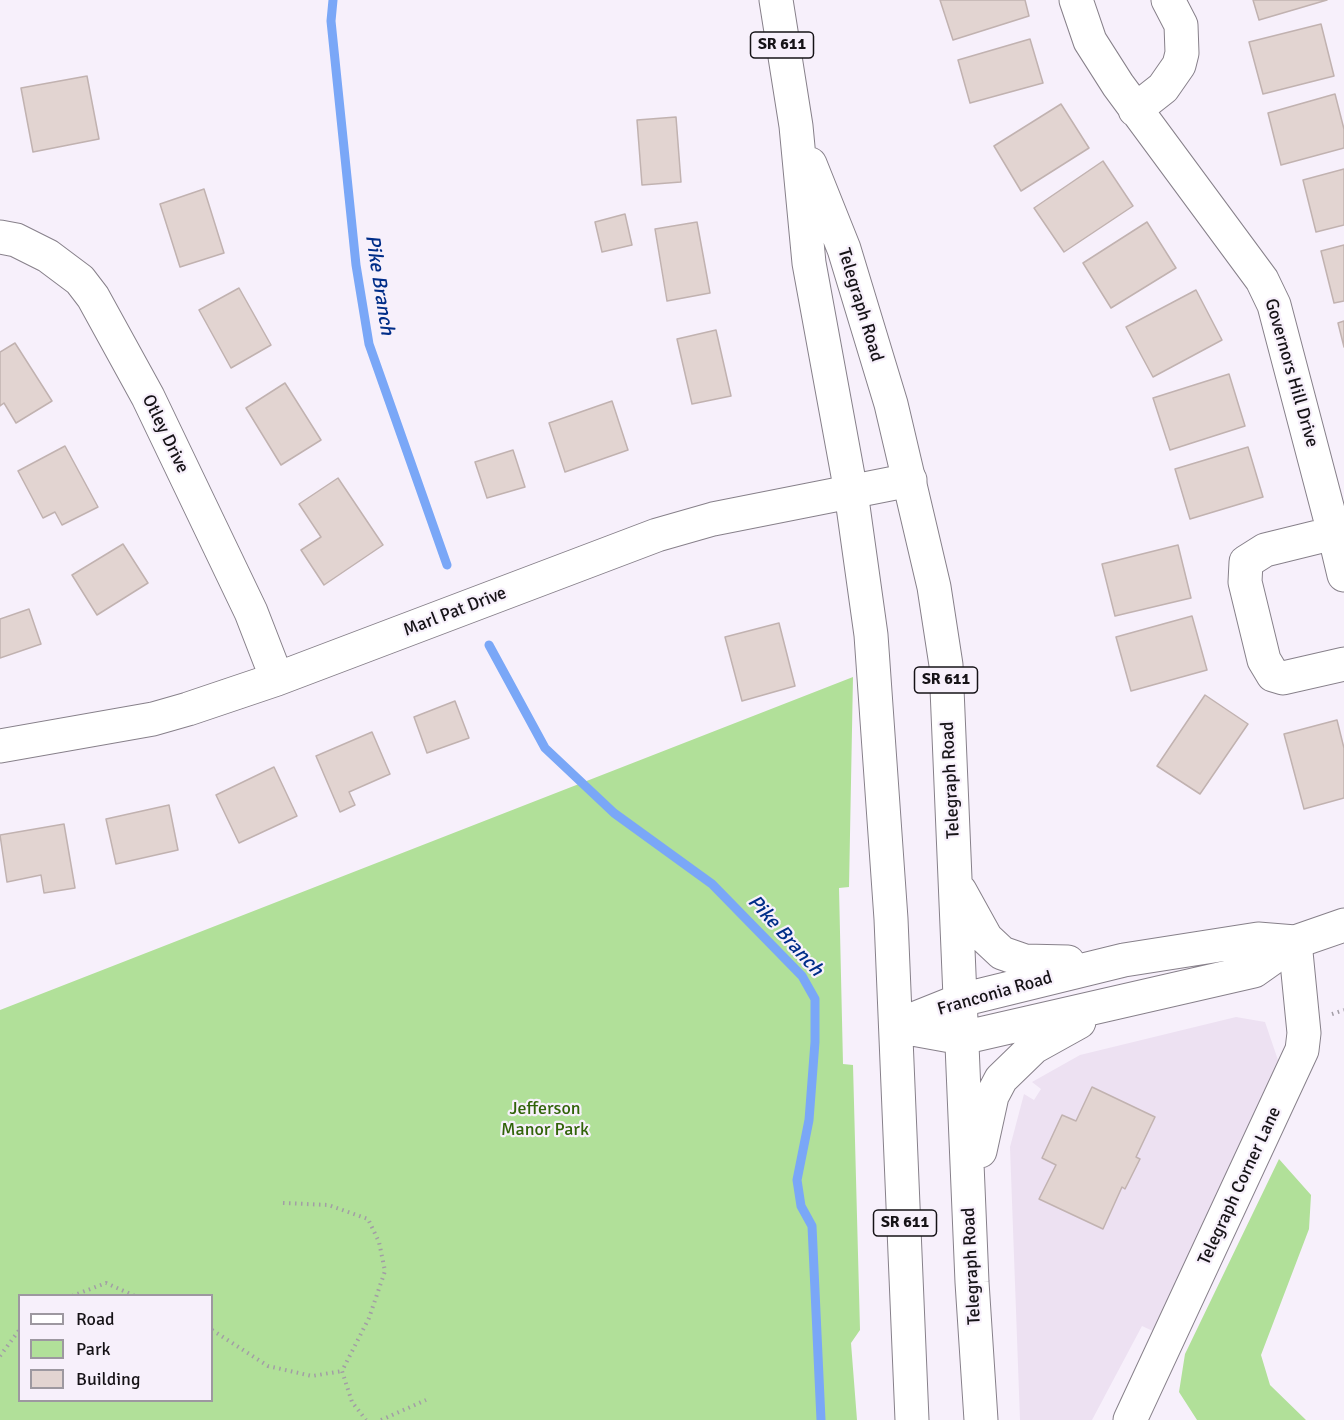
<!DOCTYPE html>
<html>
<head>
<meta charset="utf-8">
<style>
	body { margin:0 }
	#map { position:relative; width:1344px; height:1420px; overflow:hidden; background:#f7f0fb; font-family:Signika,sans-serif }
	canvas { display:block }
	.legend { position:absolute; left:18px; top:1294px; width:195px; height:108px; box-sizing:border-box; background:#f7f0fb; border:2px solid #9d98a0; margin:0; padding:8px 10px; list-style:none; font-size:18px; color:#161317 }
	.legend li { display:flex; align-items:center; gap:12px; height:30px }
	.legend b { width:30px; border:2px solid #9d98a0 }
</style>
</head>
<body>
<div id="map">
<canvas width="1344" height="1420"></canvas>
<ul class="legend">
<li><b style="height:8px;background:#fff"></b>Road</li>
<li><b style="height:16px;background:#b1e099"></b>Park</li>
<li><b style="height:16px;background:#e2d4d1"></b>Building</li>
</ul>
</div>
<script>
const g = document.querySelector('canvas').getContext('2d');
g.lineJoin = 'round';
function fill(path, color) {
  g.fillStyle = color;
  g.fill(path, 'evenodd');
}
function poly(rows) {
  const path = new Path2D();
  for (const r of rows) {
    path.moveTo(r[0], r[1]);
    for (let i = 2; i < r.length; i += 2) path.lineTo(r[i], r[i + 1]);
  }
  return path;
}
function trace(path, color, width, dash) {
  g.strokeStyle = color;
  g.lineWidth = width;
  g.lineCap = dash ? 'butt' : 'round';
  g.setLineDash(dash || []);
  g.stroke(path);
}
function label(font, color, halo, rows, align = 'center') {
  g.font = font + ' Signika,sans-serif';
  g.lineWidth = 4.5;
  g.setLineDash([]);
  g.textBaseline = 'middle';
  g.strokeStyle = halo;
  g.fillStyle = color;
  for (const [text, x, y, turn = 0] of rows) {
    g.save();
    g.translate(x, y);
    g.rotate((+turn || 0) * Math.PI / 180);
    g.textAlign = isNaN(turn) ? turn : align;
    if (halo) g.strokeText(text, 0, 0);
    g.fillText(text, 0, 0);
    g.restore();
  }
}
const built = poly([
	[1236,1017,1265,1022,1280,1066,1155,1332,1142,1326,1092,1420,1020,1420,1010,1147,1024,1094,1034,1100,1041,1089,1032,1082,1080,1055]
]);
const green = poly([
	[853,677,849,887,839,888,843,1064,853,1065,860,1330,851,1343,857,1420,0,1420,0,1010],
	[20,1296,212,1296,212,1400,20,1400],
	[1279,1159,1311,1195,1309,1229,1261,1355,1270,1385,1306,1420,1197,1420,1179,1392,1185,1354]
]);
const stream = poly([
	[333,0,331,21,356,265,369,344,447,565],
	[489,645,545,748,614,813,712,884,802,976,815,999,815,1042,809,1120,797,1180,801,1206,812,1226,821,1420]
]);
const building = poly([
	[940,0,1025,0,1029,16,953,40,940,0],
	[1253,0,1327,0,1259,20,1253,0],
	[1321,24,1334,76,1263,94,1249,42,1321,24],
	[1030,39,1043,83,970,103,958,60,1030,39],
	[87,76,99,139,33,152,21,88,87,76],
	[1335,94,1344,129,1344,148,1281,165,1268,113,1335,94],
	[1061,104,1089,148,1021,191,994,146,1061,104],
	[676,117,681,182,642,185,637,120,676,117],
	[1103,161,1133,206,1064,252,1034,208,1103,161],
	[1344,169,1344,225,1316,232,1303,180,1344,169],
	[204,189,224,253,180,267,160,204,204,189],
	[625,214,632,245,602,252,595,222,625,214],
	[697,222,710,293,667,301,655,229,697,222],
	[1147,222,1176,268,1111,308,1083,263,1147,222],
	[1344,245,1344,301,1334,303,1321,251,1344,245],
	[239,288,271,345,231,368,199,310,239,288],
	[1196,290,1222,340,1153,377,1126,327,1196,290],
	[1344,321,1344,347,1338,323,1344,321],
	[716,330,731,396,692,404,677,339,716,330],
	[15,343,52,401,16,423,4,403,0,406,0,352,15,343],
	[1229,374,1245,426,1170,450,1153,398,1229,374],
	[285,383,321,440,281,465,246,408,285,383],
	[612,401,628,450,565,472,549,423,612,401],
	[65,446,98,507,62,525,55,512,43,518,18,471,65,446],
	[1248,447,1263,497,1190,519,1175,469,1248,447],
	[513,450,525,487,487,498,475,462,513,450],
	[338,478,383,545,324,585,301,550,321,537,299,504,338,478],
	[123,544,148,583,97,615,72,575,123,544],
	[1178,545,1191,598,1115,616,1102,564,1178,545],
	[29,609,41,644,0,658,0,619,29,609],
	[1192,616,1207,670,1131,691,1116,637,1192,616],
	[779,623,795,686,742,701,725,637,779,623],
	[1205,695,1248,724,1200,794,1157,766,1205,695],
	[455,701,469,738,427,753,414,717,455,701],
	[1337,720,1344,748,1344,798,1304,809,1284,734,1337,720],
	[372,732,390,774,349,792,355,805,340,812,316,756,372,732],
	[274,767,297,816,239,843,216,795,274,767],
	[169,805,178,850,116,864,106,819,169,805],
	[64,824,75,888,44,893,41,875,7,882,0,835,64,824],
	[1092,1087,1155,1117,1136,1157,1140,1159,1125,1189,1122,1187,1103,1229,1039,1199,1056,1165,1042,1158,1062,1115,1076,1121,1092,1087]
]);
const path = poly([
	[1332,1014,1344,1010],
	[283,1203,328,1205,368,1219,379,1242,385,1271,369,1318,342,1371,352,1402,366,1420],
	[72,1296,106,1283,135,1296],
	[212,1330,268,1366,312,1376,342,1371],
	[0,1356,20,1329],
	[381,1420,426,1400]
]);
const minor = poly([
	[1076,0,1090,41,1118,85,1262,280,1274,305,1334,533,1265,550,1246,562,1245,582,1264,660,1273,675,1283,678,1344,664],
	[1135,110,1163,88,1179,65,1182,53,1181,25,1168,0],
	[0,237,16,240,48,256,80,280,93,297,148,397,251,612,277,679],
	[1334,533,1344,575],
	[0,746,153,719,188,709,277,679,657,535,713,519,910,480],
	[1130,1420,1302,1050,1304,1033,1295,942]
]);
const major = poly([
	[776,0,796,126,809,263,851,492,871,635,891,919,912,1420],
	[810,164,844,249,891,404,934,587,946,665,972,1282,981,1420],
	[960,891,986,938,1002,953,1025,961,1068,962],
	[896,1026,962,1038,1254,971,1295,942,1344,925],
	[896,1026,961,1000,1124,960,1258,939,1295,942],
	[980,1151,992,1096,1001,1079,1034,1047,1079,1022]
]);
const shields = [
	[782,45,63],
	[946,680,63],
	[905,1223,63]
];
const shieldNames = [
	["SR 611",782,45],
	["SR 611",946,680],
	["SR 611",905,1223]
];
const streetNames = [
	["Telegraph Road",860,305,73],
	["Governors Hill Drive",1291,373,74],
	["Otley Drive",165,434,64],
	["Marl Pat Drive",455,612,-21],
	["Telegraph Road",951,780,-93],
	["Franconia Road",995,994,-16],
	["Telegraph Corner Lane",1240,1186,-65],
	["Telegraph Road",972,1266,-93]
];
const parkNames = [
	["Jefferson",545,1109],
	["Manor Park",545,1130]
];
const waterNames = [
	["Pike Branch",379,285,81],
	["Pike Branch",785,936,48]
];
fill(built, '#ede1f2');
fill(green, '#b1e099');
trace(stream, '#7aa7f7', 9);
fill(building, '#e2d4d1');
trace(building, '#c1b2b0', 1.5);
trace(minor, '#87808a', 35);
trace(major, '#87808a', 35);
trace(path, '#a29da5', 4, [1.5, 4.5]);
trace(minor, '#fff', 33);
trace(major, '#fff', 33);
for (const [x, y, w] of shields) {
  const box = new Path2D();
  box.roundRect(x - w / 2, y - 13, w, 26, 4.5);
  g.fillStyle = '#f7f0fb';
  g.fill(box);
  trace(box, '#161317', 1.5);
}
label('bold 16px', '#161317', null, shieldNames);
label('18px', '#161317', '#f7f0fb', streetNames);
label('18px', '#316309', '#f7f0fb', parkNames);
label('italic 20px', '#002d88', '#f7f0fb', waterNames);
</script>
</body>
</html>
